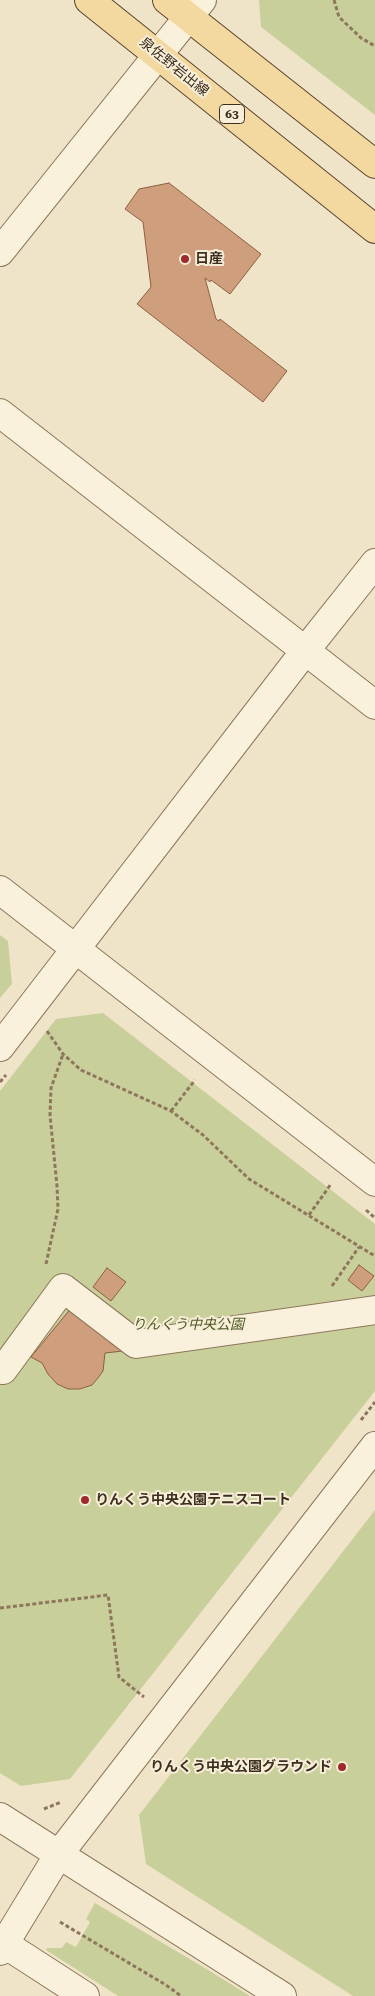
<!DOCTYPE html>
<html>
<head>
<meta charset="utf-8">
<style>
	body { margin:0 }
	canvas { display:block; background:#f0e4c8 }
</style>
</head>
<body>
<canvas width="375" height="1996"></canvas>
<script>
const g = document.querySelector('canvas').getContext('2d');
g.lineJoin = 'round';
function fill(path, color) {
  g.fillStyle = color;
  g.fill(path, 'evenodd');
}
function poly(rows) {
  const path = new Path2D();
  for (const r of rows) {
    path.moveTo(r[0], r[1]);
    for (let i = 2; i < r.length; i += 2) path.lineTo(r[i], r[i + 1]);
  }
  return path;
}
function trace(path, color, width, dash) {
  g.strokeStyle = color;
  g.lineWidth = width;
  g.lineCap = dash ? 'butt' : 'round';
  g.setLineDash(dash || []);
  g.stroke(path);
}
function label(font, color, halo, rows, align = 'center') {
  g.font = font + ' "Roboto Serif","Noto Sans JP",serif';
  g.lineWidth = 4;
  g.setLineDash([]);
  g.textBaseline = 'middle';
  g.strokeStyle = halo;
  g.fillStyle = color;
  for (const [text, x, y, turn = 0] of rows) {
    g.save();
    g.translate(x, y);
    g.rotate((+turn || 0) * Math.PI / 180);
    g.textAlign = isNaN(turn) ? turn : align;
    if (halo) g.strokeText(text, 0, 0);
    g.fillText(text, 0, 0);
    g.restore();
  }
}
const green = poly([
	[259,0,375,0,375,115,261,27],
	[0,935,8,941,12,984,0,998],
	[103,1013,375,1224,375,1391,70,1779,21,1786,0,1773,0,1091,56,1019],
	[375,1510,375,1996,353,1996,146,1864,139,1815],
	[95,1903,205,1968,250,1996,118,1996,46,1950,47,1948,62,1948,66,1942,76,1947,90,1922,86,1919]
]);
const building = poly([
	[169,183,261,254,230,294,211,280,210,282,205,278,216,319,219,321,220,319,287,371,263,402,137,304,151,287,143,222,125,209,139,189,169,183],
	[359,1265,374,1276,362,1291,348,1280,359,1265],
	[107,1268,126,1282,111,1301,93,1287,107,1268],
	[72,1307,123,1351,105,1353,103,1371,98,1378,92,1385,80,1389,68,1389,57,1384,48,1374,42,1363,31,1357,72,1307]
]);
const path = poly([
	[334,0,339,17,361,38,375,46],
	[47,1031,63,1054,81,1070,171,1111,203,1135,249,1179,375,1256],
	[0,1082,6,1075],
	[171,1111,195,1080],
	[366,1210,375,1218],
	[309,1215,331,1184],
	[46,1264,58,1209,57,1186,50,1115,51,1088,63,1054],
	[332,1286,359,1247],
	[361,1420,375,1402],
	[0,1608,108,1595,119,1677,144,1697],
	[44,1809,61,1802],
	[60,1922,166,1985,181,1996]
]);
const minor = poly([
	[0,252,202,0],
	[0,413,375,705],
	[0,890,375,1182],
	[0,1047,305,651,375,563],
	[3,1370,63,1288,136,1344,375,1310],
	[0,1817,282,1996],
	[0,1941,85,1996],
	[0,1951,59,1854,375,1446]
]);
const major = poly([
	[89,0,375,229],
	[167,0,375,164]
]);
const markers = [
	[185,259,5,"#9e2a2b"],
	[85,1500,5,"#9e2a2b"],
	[342,1767,5,"#9e2a2b"]
];
const shields = [
	[232,114,25]
];
const shieldNames = [
	["63",232,114]
];
const streetNames = [
	["泉佐野岩出線",174,67,39]
];
const poiNames = [
	["日産",195,259],
	["りんくう中央公園テニスコート",95,1500],
	["りんくう中央公園グラウンド",332,1767,"right"]
];
const parkNames = [
	["りんくう中央公園",188,1325]
];
fill(green, '#c9cf9b');
fill(building, '#cf9f7d');
trace(building, '#8d5f41', 1);
trace(minor, '#8d765c', 30);
trace(major, '#5b4430', 30);
trace(path, '#8d765c', 3, [4, 2.5]);
trace(minor, '#faf1dc', 28);
trace(major, '#f3d9a0', 28);
for (const [x, y, r, color] of markers) {
  const dot = new Path2D();
  dot.arc(x, y, r, 0, 2 * Math.PI);
  g.fillStyle = color;
  g.fill(dot);
  trace(dot, '#f7eed8', 2);
}
for (const [x, y, w] of shields) {
  const box = new Path2D();
  box.roundRect(x - w / 2, y - 9.5, w, 19, 4);
  g.fillStyle = '#f7eed8';
  g.fill(box);
  trace(box, '#3d2e20', 1);
}
label('bold 12px', '#3d2e20', null, shieldNames);
label('14px', '#3d2e20', '#f7eed8', streetNames);
label('bold 14px', '#3d2e20', '#f7eed8', poiNames, 'left');
label('italic 14px', '#4d5a26', '#f7eed8', parkNames);
</script>
</body>
</html>
